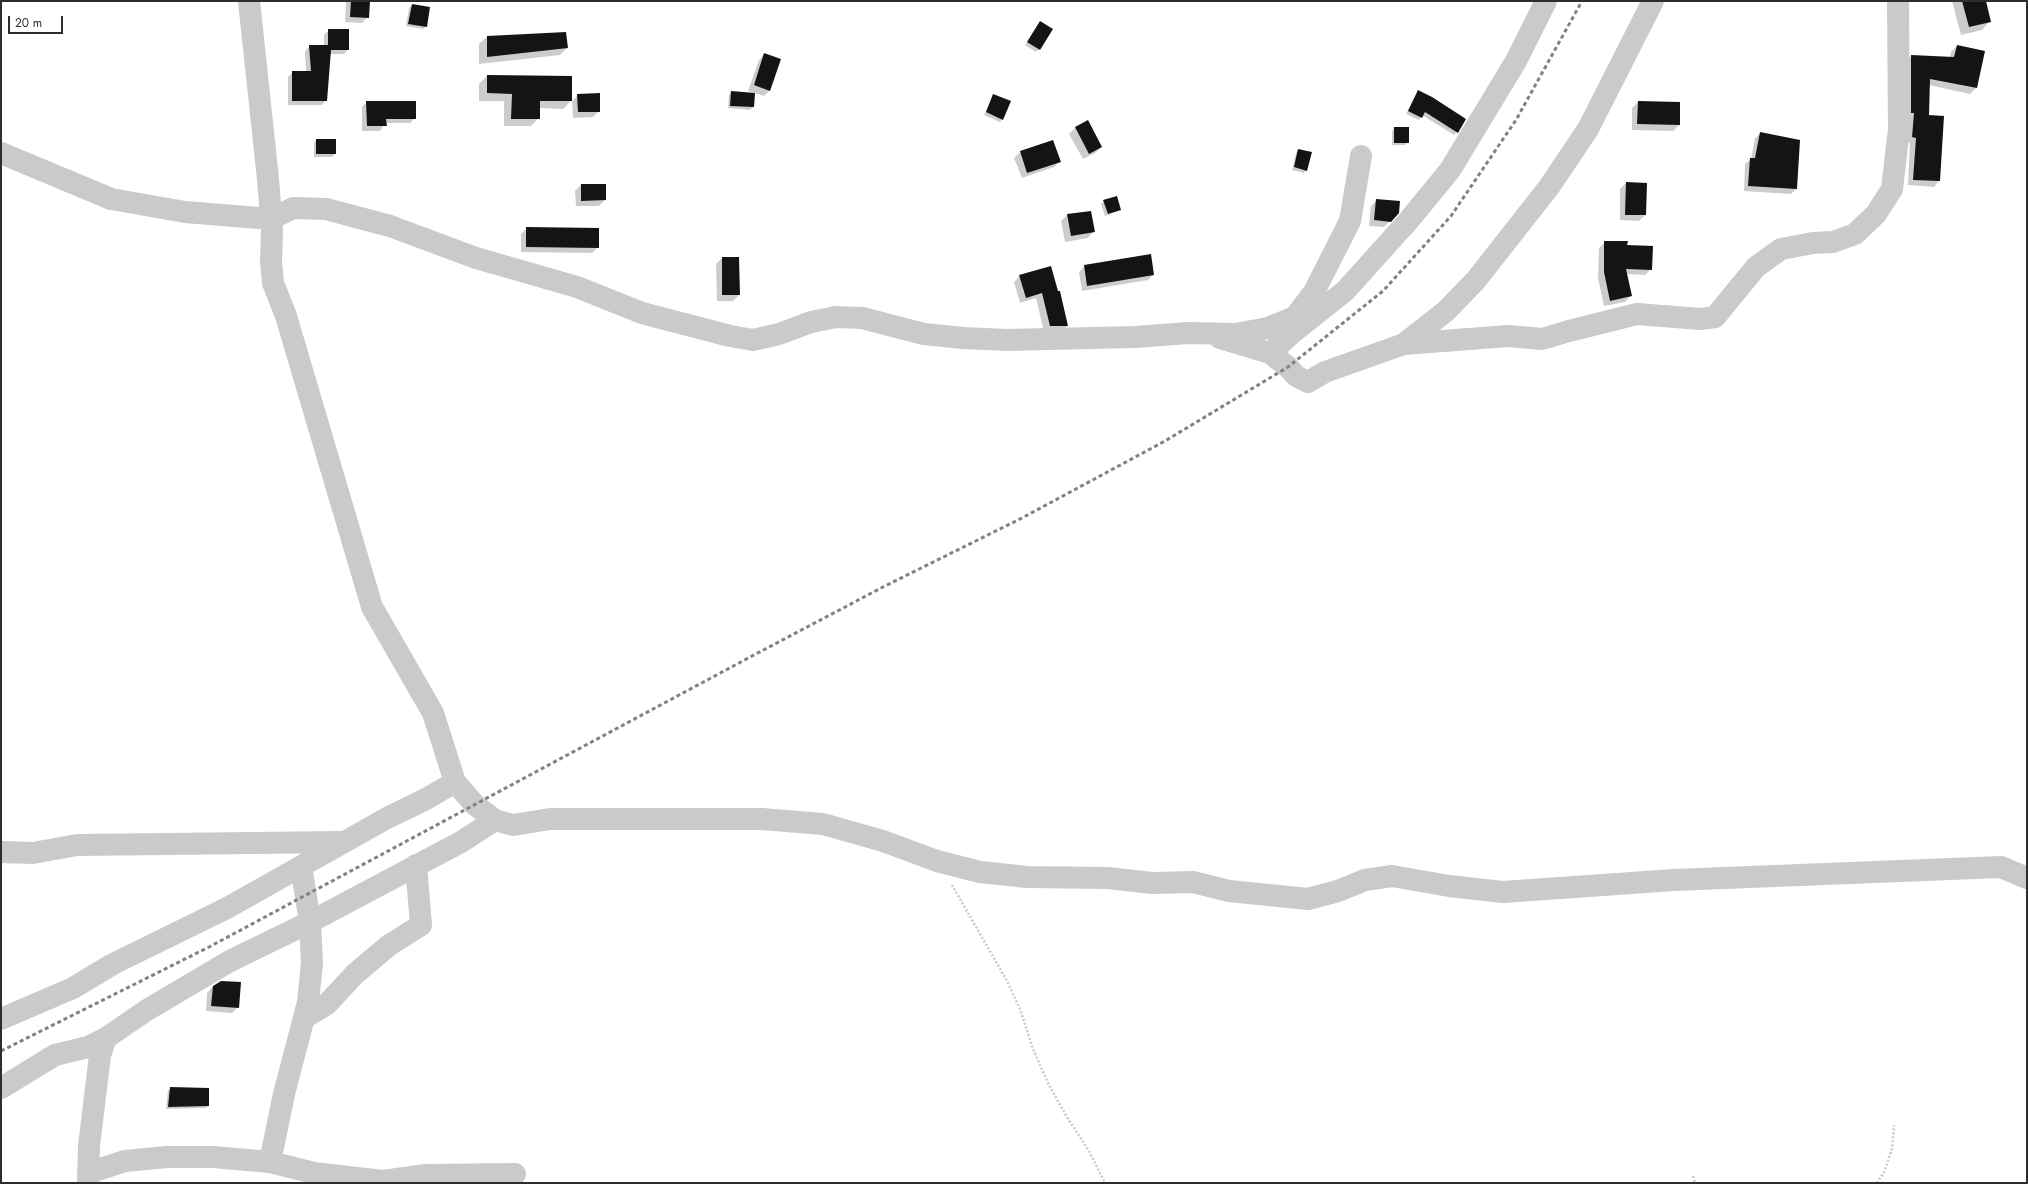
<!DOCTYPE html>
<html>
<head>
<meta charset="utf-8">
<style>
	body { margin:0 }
	#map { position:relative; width:2028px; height:1184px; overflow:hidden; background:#fff; font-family:Jost,sans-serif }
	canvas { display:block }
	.frame { position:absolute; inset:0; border:2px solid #2d2d2d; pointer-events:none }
	.scale { position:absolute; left:8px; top:16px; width:55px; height:18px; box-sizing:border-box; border:2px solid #2d2d2d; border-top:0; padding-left:5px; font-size:12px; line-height:14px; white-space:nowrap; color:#2d2d2d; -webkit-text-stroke:3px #fff; paint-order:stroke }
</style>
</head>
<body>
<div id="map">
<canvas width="2028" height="1184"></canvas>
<div class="frame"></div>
<div class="scale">20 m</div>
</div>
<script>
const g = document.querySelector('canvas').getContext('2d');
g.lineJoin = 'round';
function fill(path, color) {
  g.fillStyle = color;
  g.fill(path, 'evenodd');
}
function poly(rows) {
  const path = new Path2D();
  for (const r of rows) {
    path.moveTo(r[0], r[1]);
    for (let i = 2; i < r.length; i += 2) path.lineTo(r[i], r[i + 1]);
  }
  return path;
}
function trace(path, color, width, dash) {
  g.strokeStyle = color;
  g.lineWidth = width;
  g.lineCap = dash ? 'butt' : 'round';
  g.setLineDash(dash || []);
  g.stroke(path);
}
const shadow = poly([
	[346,1,369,1,368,17,362,23,345,22],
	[1952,1,1985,1,1990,21,1982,30,1961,35],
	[412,5,426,26,423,29,406,26,409,8],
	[1040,22,1039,49,1036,52,1025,45],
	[329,30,348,49,344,54,330,54,326,100,322,105,288,105,288,77,293,72,306,72,305,51,310,46,324,46,324,35],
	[487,37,567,48,560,55,479,64,479,44],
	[1957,46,1983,51,1976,88,1970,94,1929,85,1928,116,1939,181,1934,187,1908,185,1910,143,1907,143,1905,62,1911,56,1950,58,1951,52],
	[765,54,770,90,764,96,748,91,759,60],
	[487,76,571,101,563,109,539,108,539,118,531,126,504,126,504,101,479,101,479,84],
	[1418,91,1465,120,1454,135,1422,115,1419,120,1406,114],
	[731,92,754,94,753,107,750,110,728,108,729,95],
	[578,95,599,111,593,117,573,118,572,101],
	[994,96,1002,119,1000,122,984,115],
	[367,102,415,118,410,123,385,123,380,131,362,131,362,107],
	[1638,102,1679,125,1673,131,1632,130,1632,108],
	[1088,121,1101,147,1095,153,1083,159,1069,134,1075,128],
	[1394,128,1408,142,1405,145,1392,145,1392,131],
	[1760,134,1796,189,1791,194,1744,191,1745,164,1751,159,1755,138],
	[317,140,335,154,332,157,314,157,314,142],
	[1052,141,1060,161,1054,167,1022,178,1014,158,1020,152],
	[1298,150,1306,170,1304,173,1292,170,1296,153],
	[1626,183,1646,184,1645,215,1639,221,1620,220,1620,189],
	[581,185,605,200,599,206,576,206,575,191],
	[1377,200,1390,221,1384,227,1369,226,1371,206],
	[1104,201,1120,210,1105,216,1101,204],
	[1067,215,1093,232,1088,238,1065,242,1061,221],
	[527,228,598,247,592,253,521,252,521,234],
	[1605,242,1626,246,1651,269,1645,275,1626,274,1631,296,1625,302,1604,306,1598,278,1599,248],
	[722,258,739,295,733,301,717,301,716,264],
	[1085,266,1153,275,1148,280,1082,291,1079,272],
	[1050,267,1067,326,1061,332,1044,332,1036,298,1020,303,1014,282,1020,276],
	[213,986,238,1007,232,1013,206,1011,207,993],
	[171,1088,208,1106,206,1108,166,1109,168,1091]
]);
const building = poly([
	[351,1,370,1,369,18,350,17],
	[1962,1,1986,1,1991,22,1969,27],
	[412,4,430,7,427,27,408,24],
	[1040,21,1053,29,1040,50,1027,42],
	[328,29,349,29,349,50,331,50,327,101,292,101,292,71,311,71,309,45,328,45],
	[566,32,568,48,487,57,487,36],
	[1957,45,1985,51,1977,88,1930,79,1929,115,1944,116,1940,181,1913,180,1916,138,1912,137,1914,113,1911,113,1911,55,1954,57],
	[764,53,781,59,770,91,754,85],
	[487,75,572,76,572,101,540,101,540,119,511,119,512,94,487,93],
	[1418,90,1432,97,1466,119,1458,133,1425,112,1422,118,1408,111],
	[731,91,755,93,754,107,730,106],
	[600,93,600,112,578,112,577,94],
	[993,94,1011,101,1003,120,986,112],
	[366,101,416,101,416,119,386,119,387,126,367,126],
	[1638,101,1680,102,1680,125,1637,124],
	[1088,120,1102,147,1089,154,1075,127],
	[1394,127,1409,127,1409,143,1394,143],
	[1760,132,1800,140,1797,189,1748,186,1750,158,1755,158],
	[316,139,336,139,336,154,316,154],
	[1053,140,1061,162,1027,173,1020,151],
	[1298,149,1312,152,1307,171,1294,167],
	[1626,182,1647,183,1646,215,1625,215],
	[581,184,606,184,606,200,581,201],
	[1117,196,1121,210,1108,214,1103,200],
	[1376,199,1400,201,1399,213,1391,222,1374,220],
	[1091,211,1095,232,1071,236,1067,214],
	[526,227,599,228,599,248,526,247],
	[1604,241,1628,241,1627,245,1653,246,1652,270,1626,269,1632,296,1610,301,1604,272],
	[1151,254,1154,275,1087,286,1084,265],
	[722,257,739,257,740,295,722,295],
	[1051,266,1058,291,1060,291,1068,326,1050,326,1042,293,1026,298,1019,275],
	[221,981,241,982,239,1008,211,1006,213,986],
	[170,1087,209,1088,209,1106,168,1107]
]);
const path = poly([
	[952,885,1007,981,1020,1009,1033,1049,1048,1083,1065,1114,1089,1151,1105,1183],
	[1693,1176,1695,1183],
	[1877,1183,1884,1172,1892,1149,1894,1125]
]);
const minor = poly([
	[249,1,268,179,272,229,271,262,273,283,286,316,372,607,433,713,455,782,475,805,495,820,513,825,550,819,762,819,823,824,883,841,937,861,980,872,1027,877,1108,878,1152,883,1193,882,1229,891,1308,899,1338,891,1365,880,1392,876,1449,886,1503,892,1674,880,2001,867,2027,878],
	[1,153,111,199,185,212,271,219,293,208,326,209,390,226,476,258,577,287,642,313,730,336,753,340,779,334,811,322,836,317,862,318,924,334,963,338,1007,340,1135,337,1188,333,1235,334,1268,328,1295,317,1314,292,1350,221,1361,156],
	[1220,338,1270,353,1288,367,1296,376,1308,382,1325,372,1404,344,1508,336,1542,339,1569,331,1637,314,1701,319,1715,317,1756,267,1781,249,1813,243,1833,242,1855,234,1876,214,1892,189,1899,129,1898,1],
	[1404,344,1446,311,1476,280,1549,187,1588,129,1653,1],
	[1270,353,1291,334,1345,291,1409,220,1450,170,1516,61,1546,1],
	[1,852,33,853,77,845,341,842],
	[304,1018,327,1004,355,974,388,946,421,925,416,865],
	[1,1019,73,988,113,964,227,908,387,818,426,799,455,782],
	[1,1088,55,1055,88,1047,106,1038,147,1010,230,961,310,922,461,842,495,820],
	[270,1162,284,1094,308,1002,312,963,310,922,301,866],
	[88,1173,125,1161,167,1157,213,1157,270,1162,314,1173,383,1181,426,1175,515,1174],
	[88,1183,89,1146,100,1055,106,1038]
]);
const rail = poly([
	[1,1051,209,947,752,656,883,587,1022,518,1165,441,1288,367,1383,291,1451,216,1516,120,1582,1]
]);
fill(shadow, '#0003');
fill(building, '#141414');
trace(path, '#cacaca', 2.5, [2, 2]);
trace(minor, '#cacaca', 22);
trace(rail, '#828282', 3, [4, 3]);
</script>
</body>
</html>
